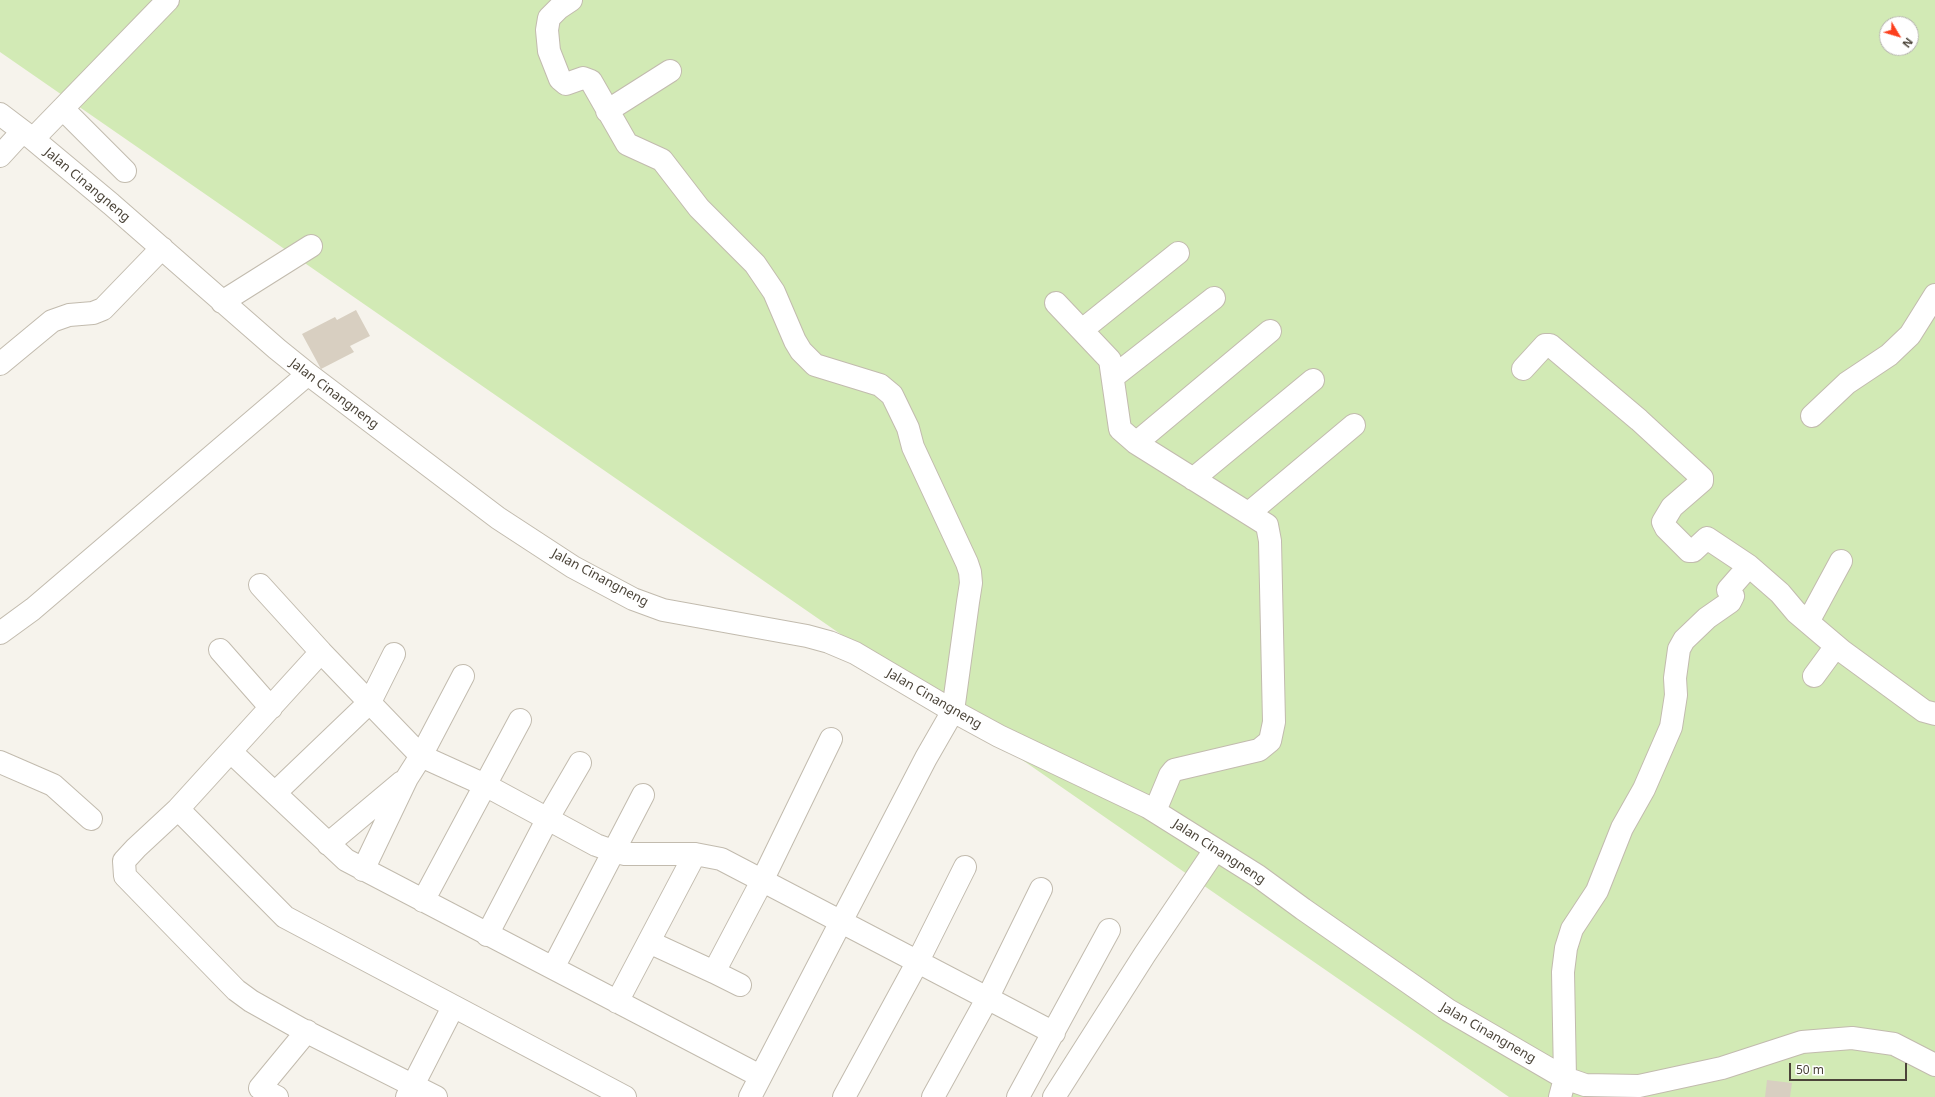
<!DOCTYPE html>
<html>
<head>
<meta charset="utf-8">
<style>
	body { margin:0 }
	#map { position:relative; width:1935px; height:1097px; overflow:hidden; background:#f6f3ec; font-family:"Noto Sans",sans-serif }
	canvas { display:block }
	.north { position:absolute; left:1879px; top:16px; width:40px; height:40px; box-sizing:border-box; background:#fff; border:1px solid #b7b4b0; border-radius:50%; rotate:128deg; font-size:11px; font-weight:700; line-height:16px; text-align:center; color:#4b4439 }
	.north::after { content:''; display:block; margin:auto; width:14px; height:18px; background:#fc3f1d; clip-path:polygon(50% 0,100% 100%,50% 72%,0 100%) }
	.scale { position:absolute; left:1789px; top:1063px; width:118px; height:18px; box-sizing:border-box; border:2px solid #4b4439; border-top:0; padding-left:5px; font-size:12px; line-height:14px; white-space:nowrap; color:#4b4439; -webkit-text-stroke:3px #fff; paint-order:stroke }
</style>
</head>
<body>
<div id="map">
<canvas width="1935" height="1097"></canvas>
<div class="north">N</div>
<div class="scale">50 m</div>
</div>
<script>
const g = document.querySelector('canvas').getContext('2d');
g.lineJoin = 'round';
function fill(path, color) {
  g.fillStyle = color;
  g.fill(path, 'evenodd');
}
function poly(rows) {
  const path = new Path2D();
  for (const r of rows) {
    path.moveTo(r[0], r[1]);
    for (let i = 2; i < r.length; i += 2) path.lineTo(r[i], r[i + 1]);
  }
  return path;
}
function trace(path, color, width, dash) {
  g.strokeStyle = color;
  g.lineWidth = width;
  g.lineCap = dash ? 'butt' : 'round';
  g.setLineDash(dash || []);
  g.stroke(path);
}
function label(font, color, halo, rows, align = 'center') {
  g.font = font + ' "Noto Sans",sans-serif';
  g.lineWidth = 3;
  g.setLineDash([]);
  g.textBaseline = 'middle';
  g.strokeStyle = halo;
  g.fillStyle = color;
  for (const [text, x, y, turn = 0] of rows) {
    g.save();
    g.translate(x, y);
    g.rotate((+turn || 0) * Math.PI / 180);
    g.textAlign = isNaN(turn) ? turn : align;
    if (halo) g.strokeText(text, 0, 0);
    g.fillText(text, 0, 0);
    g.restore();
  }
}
const green = poly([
	[0,0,1935,0,1935,1097,1509,1097,0,52],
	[1887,24,1911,24,1911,48,1887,48]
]);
const building = poly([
	[356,310,370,336,350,346,354,352,321,369,302,334,335,317,337,320],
	[1767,1080,1792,1083,1790,1097,1765,1097]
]);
const minor = poly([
	[571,0,559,8,549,18,547,30,549,51,560,79,566,84,583,78,591,81,627,144,662,160,699,208,755,264,774,292,795,341,801,351,815,365,880,385,892,395,908,428,913,447,967,563,970,572,971,583,968,602,953,711,926,758,750,1097],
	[63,109,125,171],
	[607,111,670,71],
	[0,114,33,139,111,204,277,349,308,374,498,518,573,567,633,599,663,610,807,636,829,642,855,653,953,711,999,736,1148,807,1258,876,1303,909,1448,1010,1565,1078,1585,1085,1639,1086,1722,1068,1802,1042,1852,1038,1894,1044,1935,1065],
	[33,139,168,0],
	[0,156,22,132],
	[222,302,311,246],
	[1056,303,1110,360,1120,429,1136,443,1267,525,1270,541,1274,722,1270,741,1259,750,1174,770,1170,775,1155,811],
	[1082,330,1178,253],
	[0,364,52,321,69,315,93,313,103,309,162,248],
	[1523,369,1545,345,1550,345,1639,420,1702,478,1702,481,1672,507,1663,522,1666,528,1689,551,1693,551,1707,538,1749,566,1780,593,1796,612,1842,651,1924,711,1935,714],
	[1113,377,1214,298],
	[1812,416,1847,383,1889,355,1910,335,1935,295],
	[1136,443,1270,331],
	[1193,479,1313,380],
	[1249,513,1354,425],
	[260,585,321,652,421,756,485,785,596,845,613,851,625,854,695,854,721,859,1054,1033],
	[1808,622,1841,561],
	[0,633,33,609,308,374],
	[220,650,271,708],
	[321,652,178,809,285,917,625,1097],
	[1814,676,1836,646],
	[231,752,346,860,760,1076],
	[0,762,53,785,91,819],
	[276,792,370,702,394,654],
	[178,809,136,848,124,861,125,876,236,990,251,1001,301,1029,436,1097],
	[328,844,402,782],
	[363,870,407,778,421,756,463,676],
	[423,901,520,720],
	[487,935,548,818,580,763],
	[649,942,714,972,762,881,831,739],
	[553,968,643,795],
	[714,972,740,985],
	[617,1002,695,854],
	[277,1097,260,1088,307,1031],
	[407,1097,453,1007],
	[844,1097,917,963,965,867],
	[933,1097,987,999,1041,889],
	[1018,1097,1109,930],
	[1054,1097,1145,954,1215,850],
	[1560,1097,1565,1078,1563,972,1566,948,1572,929,1597,891,1622,828,1644,789,1671,727,1676,695,1675,678,1679,649,1684,640,1707,618,1730,602,1733,596,1728,590,1749,566]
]);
const streetNames = [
	["Jalan Cinangneng",87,185,40],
	["Jalan Cinangneng",334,394,37],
	["Jalan Cinangneng",600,578,28],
	["Jalan Cinangneng",934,699,30],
	["Jalan Cinangneng",1219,852,33],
	["Jalan Cinangneng",1488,1033,30]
];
fill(green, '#d2eab5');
fill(building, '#d8cfc1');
trace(minor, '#c2bbae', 24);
trace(minor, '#fff', 22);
label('13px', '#4b4439', '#fff', streetNames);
</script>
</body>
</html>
